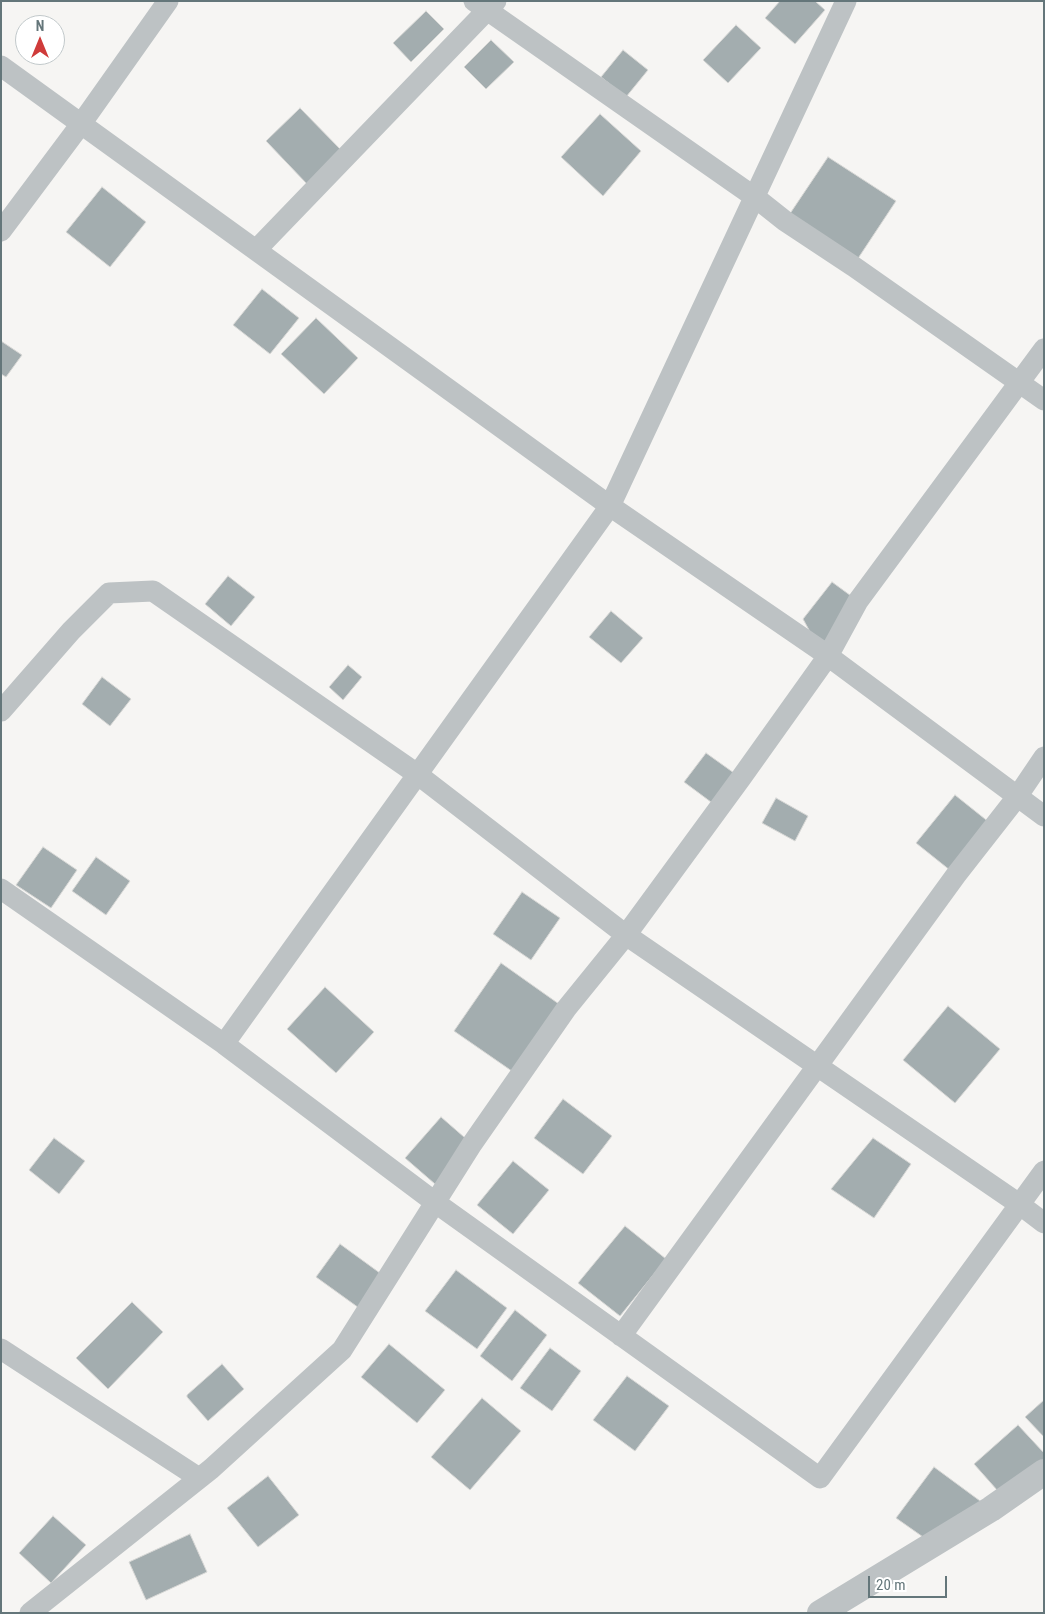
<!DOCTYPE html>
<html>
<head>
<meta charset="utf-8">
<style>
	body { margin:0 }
	#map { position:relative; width:1045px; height:1614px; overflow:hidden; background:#f6f5f3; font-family:"Roboto Condensed",sans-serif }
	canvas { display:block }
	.frame { position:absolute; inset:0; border:2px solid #64767a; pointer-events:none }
	.north { position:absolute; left:15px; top:15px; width:50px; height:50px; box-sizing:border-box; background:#fff; border:1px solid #c1c8ca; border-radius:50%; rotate:0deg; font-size:14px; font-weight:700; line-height:20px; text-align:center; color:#64767a }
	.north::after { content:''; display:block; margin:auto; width:18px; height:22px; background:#cf3b3a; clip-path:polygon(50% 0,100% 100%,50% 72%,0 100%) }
	.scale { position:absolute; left:868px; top:1576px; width:79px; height:22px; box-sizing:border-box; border:2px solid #64767a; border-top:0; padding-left:6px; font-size:15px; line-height:18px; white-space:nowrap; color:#64767a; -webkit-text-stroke:4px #fff; paint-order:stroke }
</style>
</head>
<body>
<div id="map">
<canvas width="1045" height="1614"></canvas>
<div class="frame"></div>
<div class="north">N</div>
<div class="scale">20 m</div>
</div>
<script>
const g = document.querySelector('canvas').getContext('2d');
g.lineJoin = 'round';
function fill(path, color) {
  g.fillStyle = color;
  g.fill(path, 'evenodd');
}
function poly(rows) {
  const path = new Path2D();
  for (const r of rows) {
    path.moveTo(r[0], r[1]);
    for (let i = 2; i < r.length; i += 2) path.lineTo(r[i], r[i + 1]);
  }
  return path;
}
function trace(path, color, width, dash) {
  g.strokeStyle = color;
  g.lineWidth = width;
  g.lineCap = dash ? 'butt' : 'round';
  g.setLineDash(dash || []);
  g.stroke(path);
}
const building = poly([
	[780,1,815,1,825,10,795,44,765,18,780,1],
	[426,11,444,29,411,62,393,43,426,11],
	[736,25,761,48,728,83,703,60,736,25],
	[491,40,514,62,486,89,464,67,491,40],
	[623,50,648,70,626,97,601,77,623,50],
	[300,108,342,151,307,184,266,141,300,108],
	[600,114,641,151,603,196,561,157,600,114],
	[828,157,896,201,853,266,785,221,828,157],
	[102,187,146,222,110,267,66,232,102,187],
	[262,289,299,318,270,354,233,325,262,289],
	[316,318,358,358,324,394,281,354,316,318],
	[1,341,22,355,6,377,1,374,1,341],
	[228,576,255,597,231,626,205,604,228,576],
	[832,582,858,601,820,650,803,619,832,582],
	[611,611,643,638,621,663,589,637,611,611],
	[348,665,362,677,343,700,329,687,348,665],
	[102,677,131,699,110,726,82,704,102,677],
	[706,753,741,778,719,808,684,782,706,753],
	[955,795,995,827,956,875,916,843,955,795],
	[776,798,808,816,795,841,762,823,776,798],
	[43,847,77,870,51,908,16,885,43,847],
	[96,857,130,881,106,915,72,891,96,857],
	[522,892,560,918,531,960,493,934,522,892],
	[501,963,566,1009,519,1076,454,1031,501,963],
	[325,987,374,1032,336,1073,287,1029,325,987],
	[948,1006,1000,1049,955,1103,903,1060,948,1006],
	[563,1099,612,1136,583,1174,534,1138,563,1099],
	[441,1117,472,1144,435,1184,405,1158,441,1117],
	[54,1138,85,1161,59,1194,29,1170,54,1138],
	[873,1138,911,1164,874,1218,831,1189,873,1138],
	[513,1161,549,1190,513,1234,477,1205,513,1161],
	[625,1226,666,1259,620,1316,578,1283,625,1226],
	[340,1244,384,1276,359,1308,316,1277,340,1244],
	[456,1270,507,1308,477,1349,425,1311,456,1270],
	[132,1302,163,1332,108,1389,76,1358,132,1302],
	[515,1310,547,1335,512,1381,480,1356,515,1310],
	[389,1344,445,1390,417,1423,361,1377,389,1344],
	[550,1348,581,1371,552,1411,520,1388,550,1348],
	[222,1364,244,1389,208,1421,187,1397,187,1395,222,1364],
	[627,1376,669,1406,635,1451,593,1420,627,1376],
	[482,1398,521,1431,470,1490,431,1457,482,1398],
	[1044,1400,1044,1437,1025,1417,1044,1400],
	[1018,1425,1044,1453,1044,1465,1005,1499,974,1464,1018,1425],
	[934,1467,991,1509,933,1544,896,1518,934,1467],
	[268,1476,299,1515,258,1547,227,1508,268,1476],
	[53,1516,86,1545,51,1583,19,1553,53,1516],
	[190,1534,207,1572,146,1600,129,1562,190,1534]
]);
const minor = poly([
	[474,1,756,198,785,221,853,266,1044,400],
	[1,66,610,506,820,650,1044,816],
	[1,231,81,124,168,1],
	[256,250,496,1],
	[1,711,71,631,109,593,153,591,417,774,626,935,1019,1204,1044,1223],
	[1,889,224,1044,436,1203,820,1478,1044,1171],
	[224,1044,610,506,846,1],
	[621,1336,956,875,1017,797,1044,757],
	[1,1349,199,1478],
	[30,1613,211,1469,342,1350,472,1144,566,1009,626,935,741,778,828,656,858,601,1044,349]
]);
const tertiary = poly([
	[820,1613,991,1509,1044,1472]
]);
fill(building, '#a3adaf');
trace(building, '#d7d7d5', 1);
trace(minor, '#bdc2c4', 21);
trace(tertiary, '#bdc2c4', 26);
</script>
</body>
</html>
